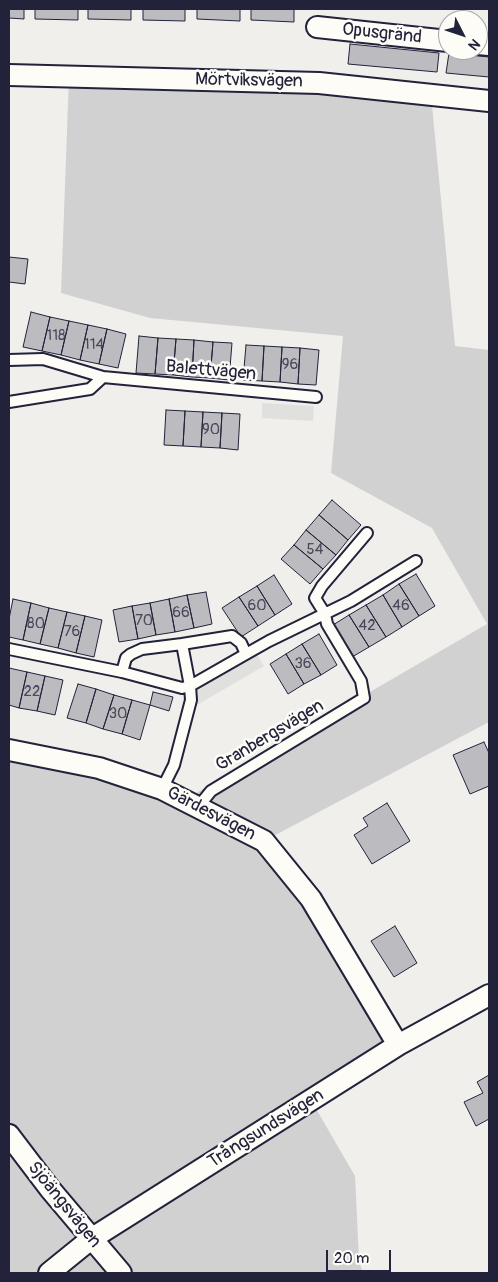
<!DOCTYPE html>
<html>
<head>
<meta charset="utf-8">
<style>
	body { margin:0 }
	#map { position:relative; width:498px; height:1282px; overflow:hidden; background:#f0efec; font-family:Pangolin,sans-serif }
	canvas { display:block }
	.frame { position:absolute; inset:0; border:10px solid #22223b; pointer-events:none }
	.north { position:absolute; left:438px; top:10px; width:50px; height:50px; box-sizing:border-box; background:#fdfcf7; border:1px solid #a5a5ac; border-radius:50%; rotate:131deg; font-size:14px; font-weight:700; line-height:20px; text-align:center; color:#22223b }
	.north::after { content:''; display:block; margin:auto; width:18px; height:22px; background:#22223b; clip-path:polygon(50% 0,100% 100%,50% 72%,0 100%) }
	.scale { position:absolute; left:326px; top:1250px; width:65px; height:22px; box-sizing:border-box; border:2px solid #22223b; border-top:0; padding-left:6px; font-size:15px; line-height:18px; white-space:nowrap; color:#22223b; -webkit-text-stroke:4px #fdfcf7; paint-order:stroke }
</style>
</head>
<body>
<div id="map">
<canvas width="498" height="1282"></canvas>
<div class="frame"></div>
<div class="north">N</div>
<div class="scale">20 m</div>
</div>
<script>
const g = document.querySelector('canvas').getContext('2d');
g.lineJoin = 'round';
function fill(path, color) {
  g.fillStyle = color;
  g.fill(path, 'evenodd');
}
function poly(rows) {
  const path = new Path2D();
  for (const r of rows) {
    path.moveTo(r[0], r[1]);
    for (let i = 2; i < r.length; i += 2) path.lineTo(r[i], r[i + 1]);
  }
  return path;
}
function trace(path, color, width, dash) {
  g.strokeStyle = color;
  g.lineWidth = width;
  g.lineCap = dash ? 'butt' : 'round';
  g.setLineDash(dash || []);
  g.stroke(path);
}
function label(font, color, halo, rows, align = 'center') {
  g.font = font + ' Pangolin,sans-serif';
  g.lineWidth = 5;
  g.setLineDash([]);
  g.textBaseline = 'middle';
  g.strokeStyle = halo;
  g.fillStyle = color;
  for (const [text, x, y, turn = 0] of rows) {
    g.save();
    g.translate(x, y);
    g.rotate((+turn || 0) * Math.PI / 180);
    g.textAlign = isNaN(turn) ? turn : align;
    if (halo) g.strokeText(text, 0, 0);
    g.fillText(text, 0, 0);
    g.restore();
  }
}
const built = poly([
	[262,403,314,406,313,421,262,418],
	[256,653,264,666,197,705,189,692]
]);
const green = poly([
	[69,77,431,95,455,346,489,350,489,722,264,841,398,1045,311,1100,355,1176,359,1261,363,1273,121,1273,9,1135,9,750,184,800,487,624,432,528,331,473,343,336,150,318,61,293],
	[9,1145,120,1273,9,1273]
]);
const building = poly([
	[9,9,24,9,24,19,9,18,9,9],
	[35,9,78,9,78,20,35,19,35,9],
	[88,9,131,9,131,20,88,19,88,9],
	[143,9,185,9,185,21,143,20,143,9],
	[197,9,240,9,240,21,197,19,197,9],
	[251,9,294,9,294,22,251,20,251,9],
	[350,44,439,53,437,72,348,64,350,44],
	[449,53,489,57,489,77,446,73,449,53],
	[9,257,28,259,25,284,9,282,9,257],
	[31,312,50,317,42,351,23,347,31,312],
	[50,317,69,321,61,355,42,351,50,317],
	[69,321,88,325,80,360,61,355,69,321],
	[88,325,107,329,99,364,80,360,88,325],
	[107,329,126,334,118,368,99,364,107,329],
	[139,336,158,338,155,374,136,373,139,336],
	[158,338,176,339,173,375,155,374,158,338],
	[176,339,194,340,192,377,173,375,176,339],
	[194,340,213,342,210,378,192,377,194,340],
	[213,342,232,343,229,380,210,378,213,342],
	[246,345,264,346,262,381,243,380,246,345],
	[264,346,282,347,280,382,262,381,264,346],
	[282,347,300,348,298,384,280,382,282,347],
	[300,348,319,350,316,385,298,384,300,348],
	[166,410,185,411,183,446,164,445,166,410],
	[185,411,203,412,201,447,183,446,185,411],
	[203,412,222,413,220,448,201,447,203,412],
	[222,413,240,414,238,450,220,448,222,413],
	[332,500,361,525,348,540,319,515,332,500],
	[319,515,348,540,336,555,306,530,319,515],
	[306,530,336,555,323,569,294,545,306,530],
	[294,545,323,569,310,584,281,559,294,545],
	[416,574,435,606,419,616,399,584,416,574],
	[274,575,292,604,275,615,257,586,274,575],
	[399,584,419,616,402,627,383,595,399,584],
	[257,586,275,615,258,626,239,597,257,586],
	[206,592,212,624,194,628,187,595,206,592],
	[187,595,194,628,175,632,169,599,187,595],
	[383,595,402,627,386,637,366,605,383,595],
	[239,597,258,626,241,637,222,608,239,597],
	[13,599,31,603,23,640,9,637,9,619,13,599],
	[169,599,175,632,156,635,150,603,169,599],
	[31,603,49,608,40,644,23,640,31,603],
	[150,603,156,635,138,639,132,606,150,603],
	[366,605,386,637,369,647,349,615,366,605],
	[132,606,138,639,119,642,113,610,132,606],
	[49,608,67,612,58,648,40,644,49,608],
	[67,612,85,616,76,653,58,648,67,612],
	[349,615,369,647,352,657,333,625,349,615],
	[85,616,102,620,94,657,76,653,85,616],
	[319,634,337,665,321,675,302,644,319,634],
	[302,644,321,675,304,684,286,654,302,644],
	[286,654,304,684,288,694,270,664,286,654],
	[9,668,27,672,19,708,9,705,9,668],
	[27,672,45,676,37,711,19,708,27,672],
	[45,676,63,680,55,715,37,711,45,676],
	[78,684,96,689,86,723,67,718,78,684],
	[96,689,114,695,103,729,86,723,96,689],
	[153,692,173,697,169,711,150,705,153,692],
	[114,695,132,700,122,734,103,729,114,695],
	[132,700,150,705,140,740,122,734,132,700],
	[484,742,489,753,489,786,470,794,453,755,484,742],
	[387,803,410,841,372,864,354,835,368,826,363,818,387,803],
	[395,926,417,963,394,977,371,941,395,926],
	[489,1075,489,1119,476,1126,464,1102,483,1093,477,1082,489,1075]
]);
const lane = poly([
	[9,360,43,359,103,377,316,397],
	[9,402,90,389,103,377],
	[9,649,122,672,182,688,190,686,191,700,174,765,162,789],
	[246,654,269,641,351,601,416,561],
	[122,672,126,658,131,654,142,649,182,644,190,686,246,654,241,643,232,636,182,644],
	[198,807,211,791,364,698,361,681,327,624,325,614,315,598,322,586,367,533]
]);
const street = poly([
	[317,27,448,41],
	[478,44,489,45],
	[9,75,319,83,489,101],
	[9,750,99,768,162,789,264,841,311,899,398,1045],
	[9,1135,50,1189,121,1273],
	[49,1273,91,1239,398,1045,489,995]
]);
const numberNames = [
	["118",56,336],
	["114",94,345],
	["96",290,365],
	["90",211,430],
	["54",315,550],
	["60",257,606],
	["46",401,606],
	["66",181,613],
	["70",144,621],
	["80",36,624],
	["42",367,626],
	["76",72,632],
	["36",303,664],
	["22",32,692],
	["30",118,714]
];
const streetNames = [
	["Opusgränd",382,34,6],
	["Mörtviksvägen",249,81,1],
	["Balettvägen",211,371,5],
	["Granbergsvägen",270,736,-31],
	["Gärdesvägen",211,814,27],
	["Trångsundsvägen",266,1129,-32],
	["Sjöängsvägen",64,1205,51]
];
fill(built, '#e0e0df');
fill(green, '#d2d1d1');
fill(building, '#bcbcc0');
trace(building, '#22223b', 1);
trace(lane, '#22223b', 14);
trace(street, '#22223b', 24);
trace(lane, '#fdfcf7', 10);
trace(street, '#fdfcf7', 20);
label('15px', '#48485c', null, numberNames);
label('18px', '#22223b', '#fdfcf7', streetNames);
</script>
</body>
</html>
